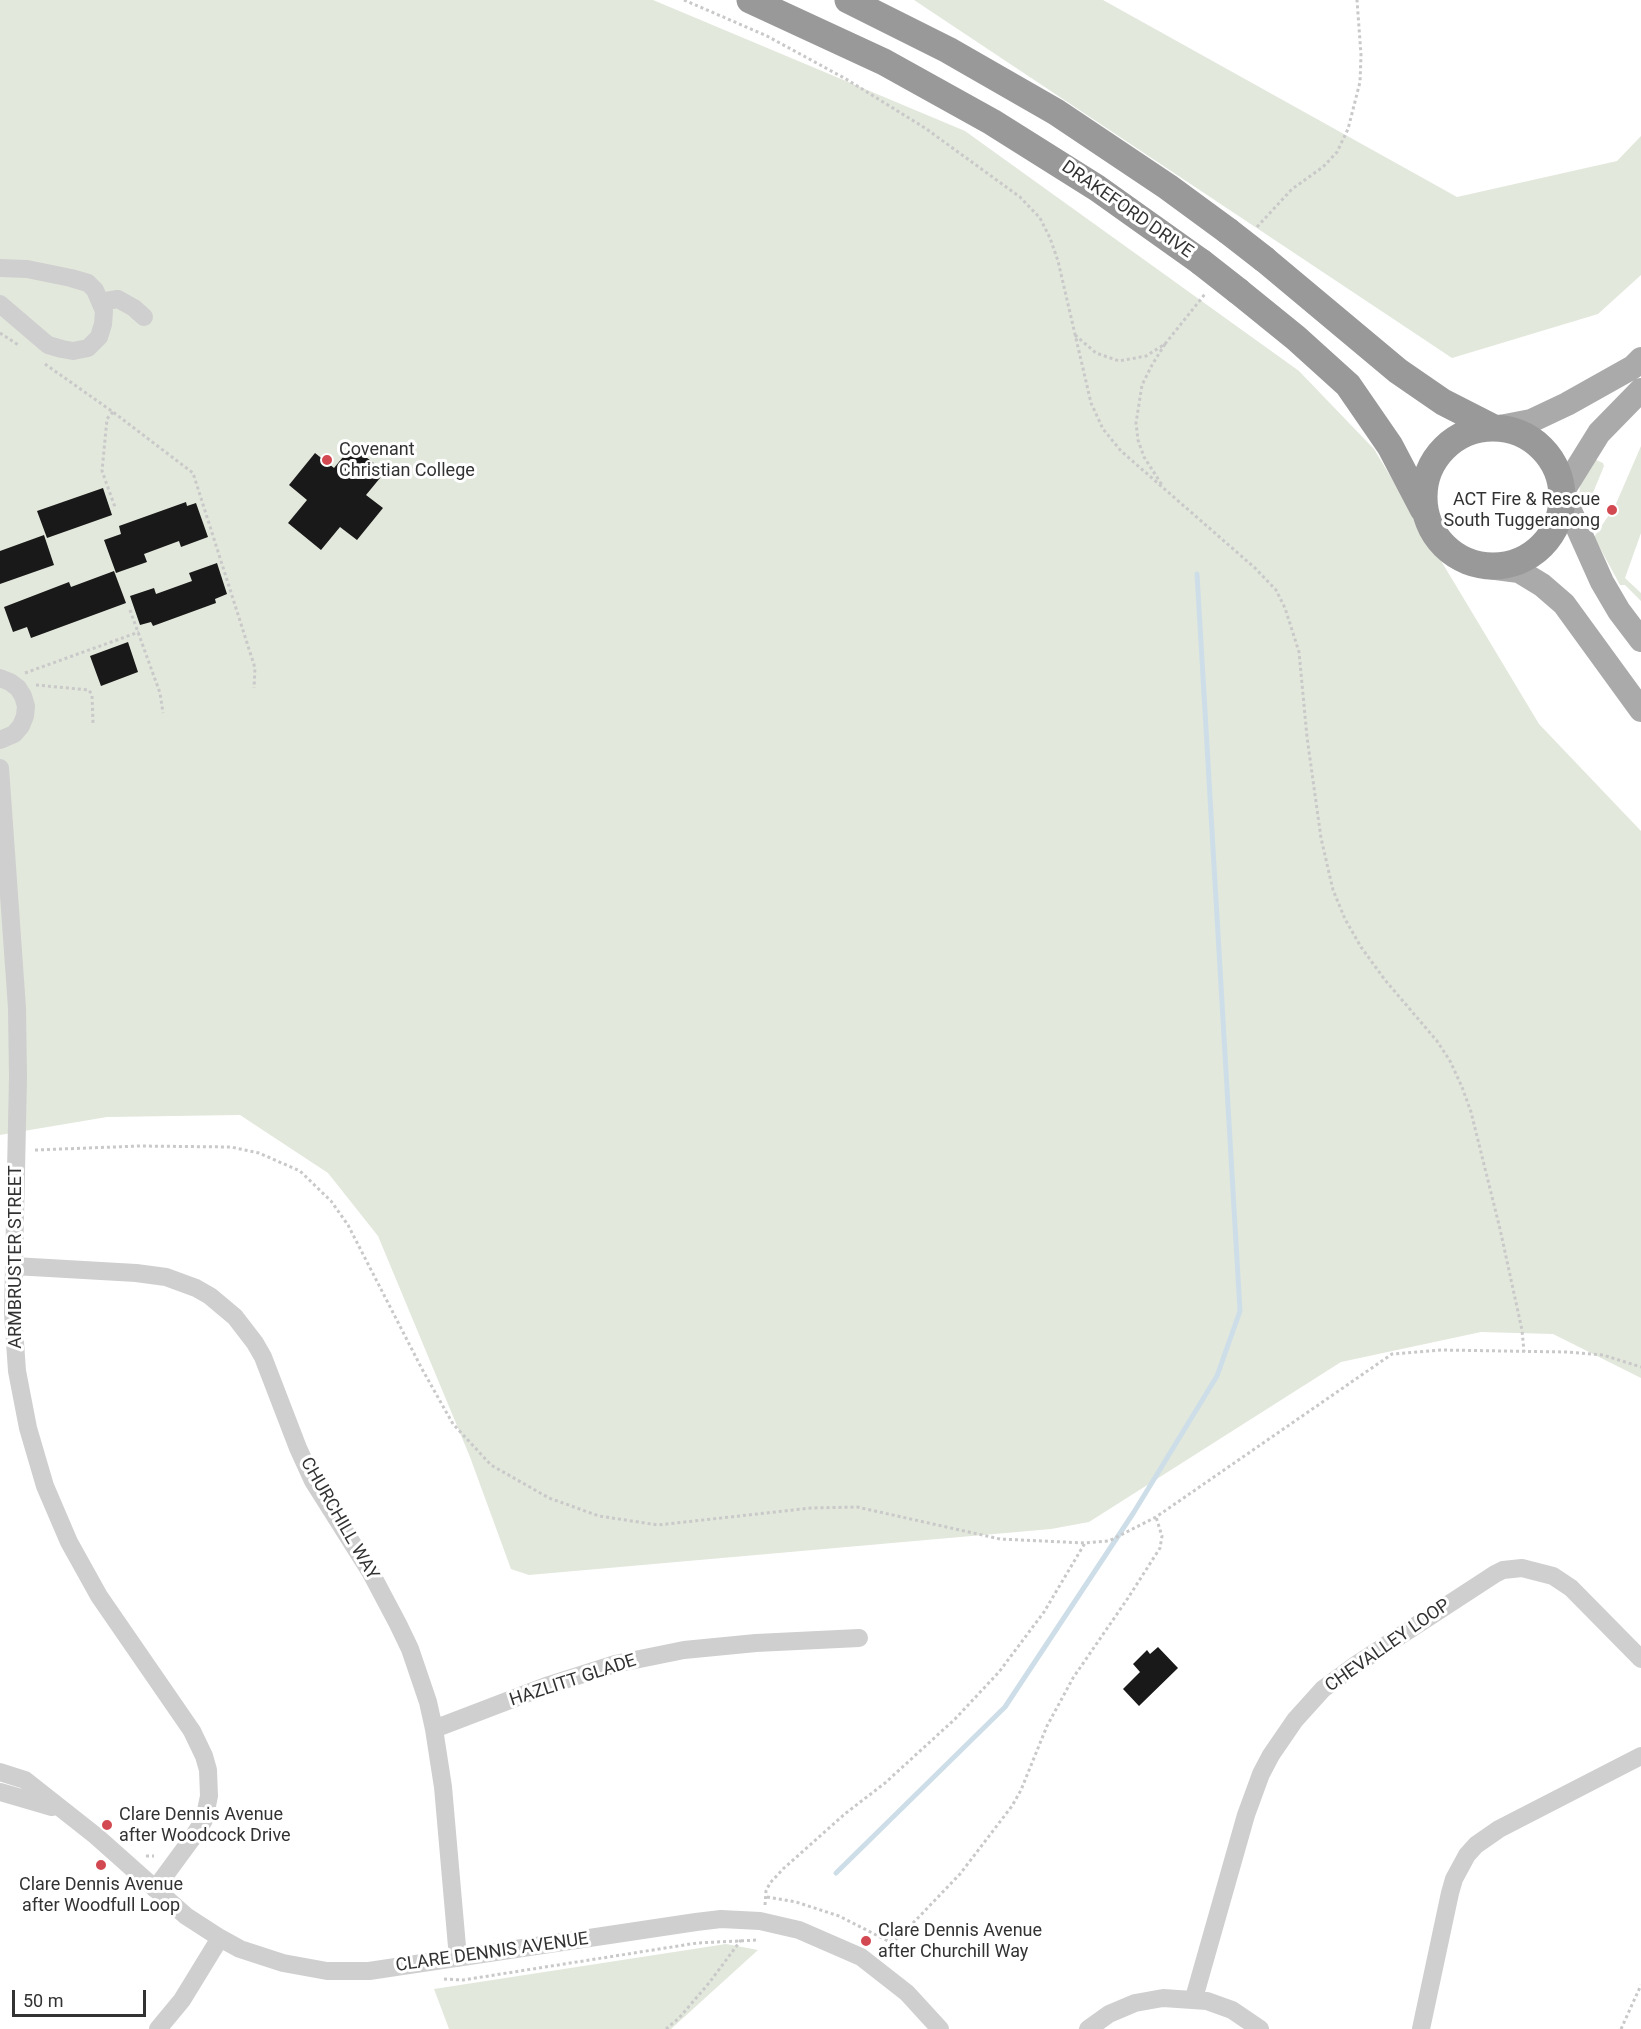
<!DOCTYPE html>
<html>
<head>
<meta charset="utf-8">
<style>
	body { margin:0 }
	#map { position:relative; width:1641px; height:2029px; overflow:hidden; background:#fff; font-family:Roboto,sans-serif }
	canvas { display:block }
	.scale { position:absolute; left:12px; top:1990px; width:134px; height:27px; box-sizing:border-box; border:3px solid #323232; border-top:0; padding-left:8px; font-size:18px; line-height:21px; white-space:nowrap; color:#323232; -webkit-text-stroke:4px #fff; paint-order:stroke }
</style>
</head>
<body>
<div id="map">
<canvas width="1641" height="2029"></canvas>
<div class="scale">50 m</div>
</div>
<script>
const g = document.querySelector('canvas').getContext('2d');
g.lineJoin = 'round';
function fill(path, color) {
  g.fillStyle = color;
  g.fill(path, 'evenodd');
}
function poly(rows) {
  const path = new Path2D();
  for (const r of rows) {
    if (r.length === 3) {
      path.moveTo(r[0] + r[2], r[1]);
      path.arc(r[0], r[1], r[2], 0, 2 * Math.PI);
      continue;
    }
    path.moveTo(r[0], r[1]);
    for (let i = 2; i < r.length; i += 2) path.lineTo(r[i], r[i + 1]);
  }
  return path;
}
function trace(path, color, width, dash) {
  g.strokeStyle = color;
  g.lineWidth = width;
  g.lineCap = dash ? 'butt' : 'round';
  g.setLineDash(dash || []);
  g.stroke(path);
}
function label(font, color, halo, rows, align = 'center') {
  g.font = font + ' Roboto,sans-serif';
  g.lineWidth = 6;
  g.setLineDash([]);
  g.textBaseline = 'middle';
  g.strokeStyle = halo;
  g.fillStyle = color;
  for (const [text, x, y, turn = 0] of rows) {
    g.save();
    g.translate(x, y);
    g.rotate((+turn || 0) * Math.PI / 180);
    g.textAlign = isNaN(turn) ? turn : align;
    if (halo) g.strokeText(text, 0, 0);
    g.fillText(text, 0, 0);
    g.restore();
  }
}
const green = poly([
	[0,0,653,0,965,131,1299,371,1374,449,1539,724,1641,831,1641,1378,1553,1334,1481,1332,1341,1362,1089,1522,1051,1529,529,1575,511,1569,470,1457,378,1236,328,1173,240,1115,107,1117,0,1135],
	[914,0,1103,0,1457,197,1617,161,1641,136,1641,275,1598,314,1452,358],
	[1641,446,1641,533,1625,578,1641,593,1641,601,1625,585,1620,585,1594,537,1615,506],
	[1594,459,1603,463,1604,466,1588,505,1586,507,1582,508,1579,500,1580,483],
	[726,1944,758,1950,671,2029,449,2029,434,1989]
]);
const stream = poly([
	[836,1873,1005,1707,1134,1512,1217,1376,1240,1311,1197,574]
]);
const building = poly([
	[352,446,385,472,366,495,383,508,357,540,340,527,321,550,288,523,307,500,289,485,315,453,334,468],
	[103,488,112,515,47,538,37,511],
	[186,502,187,506,196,503,208,537,181,547,179,541,144,554,147,562,116,573,104,540,121,534,119,526],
	[44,535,54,565,0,584,0,551],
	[217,563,227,594,215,599,216,603,153,626,151,622,140,625,130,596,154,588,156,594,192,581,189,573],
	[114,571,126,603,31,638,27,627,13,632,4,607,69,582,71,587],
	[128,642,138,672,101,686,90,656],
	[1158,1647,1178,1668,1139,1706,1123,1689,1140,1672,1133,1664,1147,1650,1150,1654]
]);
const path = poly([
	[684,0,767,36,846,79,925,128,1020,197,1040,218,1050,238,1058,261,1091,403,1103,429,1121,451,1255,568,1276,590,1285,608,1299,652,1307,737,1321,838,1333,890,1345,919,1361,947,1385,980,1437,1041,1450,1061,1462,1087,1471,1112,1500,1229,1522,1330,1524,1352],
	[1257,227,1292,189,1323,167,1337,152,1348,129,1360,82,1361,55,1357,0],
	[0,333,20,346],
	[1075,335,1096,353,1119,361,1146,356,1165,344,1152,365,1142,385,1136,423,1138,440,1144,457,1162,485],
	[1165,344,1205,294],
	[45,364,113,412,193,473,255,668,254,688],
	[113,412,107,419,102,471,115,507],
	[130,610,160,693,163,713],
	[25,673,139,632],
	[36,685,89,690,92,695,93,723],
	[35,1150,140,1146,231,1147,259,1153,300,1171,331,1201,348,1225,422,1369,453,1424,491,1465,549,1498,599,1516,658,1525,811,1508,857,1507,1000,1539,1085,1543,1109,1541,1156,1517,1392,1354,1442,1350,1566,1352,1603,1355,1641,1367],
	[146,1856,154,1856],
	[767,1897,796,1902,839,1916,890,1942,894,1959],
	[765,1905,766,1891,770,1883,784,1868,846,1813,885,1783,955,1719,999,1672,1044,1612,1085,1543],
	[890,1942,895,1940,916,1920,960,1874,1012,1806,1021,1790,1047,1726,1073,1678,1128,1598,1160,1548,1162,1536,1156,1517],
	[444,1979,463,1980,697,1943,758,1940],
	[666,2029,679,2018,709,1983,741,1940],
	[1621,2029,1641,1985]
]);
const minor = poly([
	[0,268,27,269,71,278,88,283,95,290,104,311,103,324,99,337,88,348,73,351,62,349,48,345,0,304],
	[100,302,118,299,134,308,144,317],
	[0,678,10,682,18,688,23,696,26,706,25,716,21,726,14,734,0,740],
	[0,768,17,1008,18,1077,13,1313,17,1371,28,1428,45,1486,69,1542,99,1596,192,1731,204,1756,208,1770,209,1796,204,1820,191,1840,155,1889],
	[14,1266,136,1273,166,1277,196,1288,210,1296,235,1317,255,1343,263,1357,298,1448,313,1481,371,1573,398,1624,410,1649,428,1702,434,1729,443,1787,458,1958],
	[434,1729,549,1685,615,1664,684,1650,756,1643,859,1638],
	[0,1772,25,1780,96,1836,186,1916,220,1938,240,1949,283,1963,327,1971,369,1971,696,1922,721,1919,760,1921,799,1930,861,1957,907,1993,940,2029],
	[0,1792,52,1807],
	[1194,1998,1246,1815,1261,1774,1271,1755,1295,1720,1323,1689,1357,1664,1495,1574,1503,1570,1522,1568,1553,1576,1571,1588,1641,1659],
	[158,2029,182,2000,220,1938],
	[1088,2029,1109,2014,1135,2003,1163,1998,1207,2001,1232,2010,1260,2029],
	[1421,2029,1450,1893,1454,1879,1467,1855,1476,1845,1499,1829,1641,1756]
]);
const major = poly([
	[1500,427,1531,421,1567,404,1633,367,1641,359],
	[1563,491,1599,433,1641,390],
	[1563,495,1602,582,1619,611,1641,640],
	[1488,567,1519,571,1542,585,1564,604,1641,710]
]);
const highway = poly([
	[750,0,884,62,992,122,1097,188,1201,262],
	[848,0,948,50,1056,112,1168,187,1228,231],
	[1264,259,1398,371,1443,402,1492,427],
	[1238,291,1296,338,1348,385,1390,446,1423,509],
	[1493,497,69]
]);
const highwayBridge = poly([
	[1228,231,1264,259],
	[1201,262,1238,291]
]);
const markers = [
	[327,460,6,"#d34951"],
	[1612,510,6,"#d34951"],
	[107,1825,6,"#d34951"],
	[101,1865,6,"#d34951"],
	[866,1941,6,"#d34951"]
];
const streetNames = [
	["DRAKEFORD DRIVE",1127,210,35],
	["ARMBRUSTER STREET",16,1257,-90],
	["CHURCHILL WAY",339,1519,60],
	["CHEVALLEY LOOP",1388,1646,-35],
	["HAZLITT GLADE",573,1681,-18],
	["CLARE DENNIS AVENUE",492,1953,-8]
];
const poiNames = [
	["Covenant",339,450],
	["Christian College",339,471],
	["ACT Fire & Rescue",1600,500,"right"],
	["South Tuggeranong",1600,521,"right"],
	["Clare Dennis Avenue",119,1815],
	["after Woodcock Drive",119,1836],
	["Clare Dennis Avenue",101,1885,"center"],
	["after Woodfull Loop",101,1906,"center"],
	["Clare Dennis Avenue",878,1931],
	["after Churchill Way",878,1952]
];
fill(green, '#e2e8dc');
trace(stream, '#cedee8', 5);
fill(building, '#191919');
trace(path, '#c9c9c9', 3, [3, 3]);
trace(minor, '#cfcfcf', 18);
trace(major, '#aaa', 24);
trace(highway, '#999', 27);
trace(highwayBridge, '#999', 27);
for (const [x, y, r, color] of markers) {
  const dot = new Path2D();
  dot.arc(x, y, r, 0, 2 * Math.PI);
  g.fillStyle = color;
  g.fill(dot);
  trace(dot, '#fff', 2);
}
label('18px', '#323232', '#fff', streetNames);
label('18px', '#323232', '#fff', poiNames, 'left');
</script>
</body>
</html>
